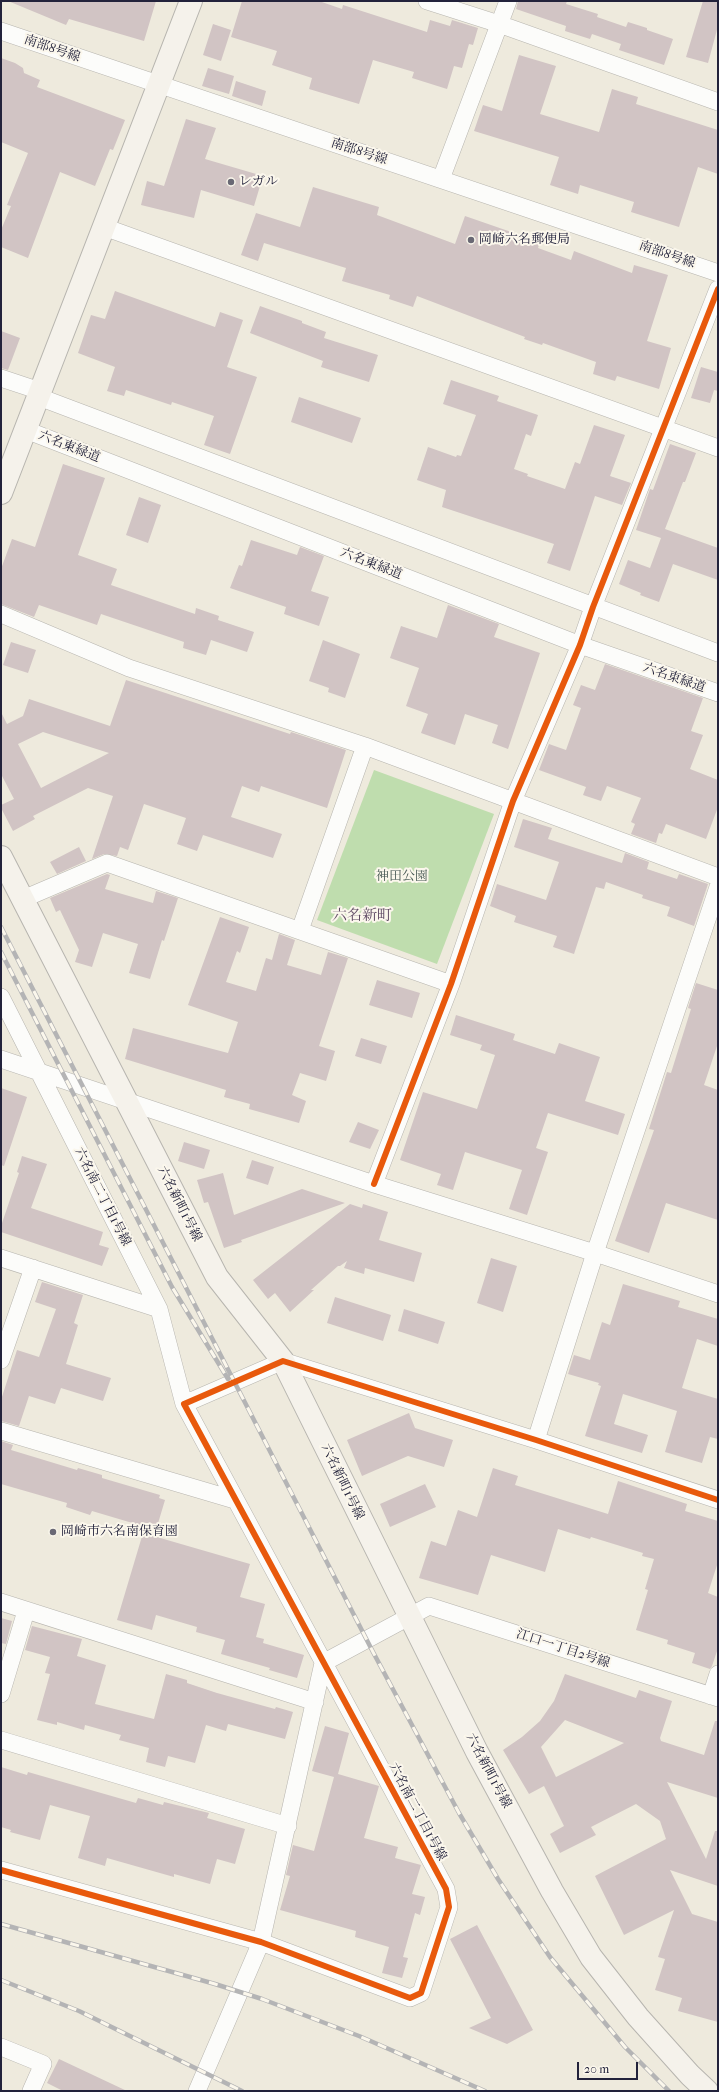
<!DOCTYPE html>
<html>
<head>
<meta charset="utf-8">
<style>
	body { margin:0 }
	#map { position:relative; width:719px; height:2092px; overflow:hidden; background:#eeeadd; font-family:"IM FELL French Canon",serif }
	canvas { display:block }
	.frame { position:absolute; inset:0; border:2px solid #22223b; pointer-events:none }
	.scale { position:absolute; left:577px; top:2062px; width:61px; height:18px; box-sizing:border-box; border:2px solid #22223b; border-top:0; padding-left:5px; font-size:12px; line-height:14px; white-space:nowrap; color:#22223b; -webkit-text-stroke:3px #fbf7ec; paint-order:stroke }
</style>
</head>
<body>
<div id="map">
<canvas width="719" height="2092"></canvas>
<div class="frame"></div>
<div class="scale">20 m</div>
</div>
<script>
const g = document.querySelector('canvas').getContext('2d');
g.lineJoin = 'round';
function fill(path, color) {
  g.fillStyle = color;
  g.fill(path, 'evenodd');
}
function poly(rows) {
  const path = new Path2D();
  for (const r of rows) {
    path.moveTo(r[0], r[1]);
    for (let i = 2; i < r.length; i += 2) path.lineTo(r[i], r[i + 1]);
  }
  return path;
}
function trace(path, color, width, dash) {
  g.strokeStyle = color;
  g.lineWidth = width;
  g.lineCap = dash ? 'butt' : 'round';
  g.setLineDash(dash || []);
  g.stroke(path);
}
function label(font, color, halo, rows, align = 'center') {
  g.font = font + ' "IM FELL French Canon","Noto Serif JP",serif';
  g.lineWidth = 4;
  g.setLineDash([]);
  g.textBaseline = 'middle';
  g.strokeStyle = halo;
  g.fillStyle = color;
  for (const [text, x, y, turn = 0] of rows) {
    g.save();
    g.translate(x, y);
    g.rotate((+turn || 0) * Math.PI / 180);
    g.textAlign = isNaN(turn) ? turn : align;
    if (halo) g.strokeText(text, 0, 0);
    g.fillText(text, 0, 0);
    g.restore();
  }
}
const green = poly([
	[374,770,494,814,437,964,317,920]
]);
const building = poly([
	[8,1,156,1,144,41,69,19,66,25],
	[242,1,319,1,342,9,343,5,427,32,430,20,450,26,452,20,478,28,473,45,469,44,462,68,454,66,447,89,412,78,414,72,373,60,359,104,309,89,312,78,272,65,277,51,231,37],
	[518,1,567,1,566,4,598,14,597,17,626,27,628,22,647,28,647,30,673,39,664,65,619,50,621,44,592,34,590,39,565,31,566,26,516,9],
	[703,1,718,1,718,26,708,63,686,57],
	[213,24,231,30,221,61,203,55],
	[519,55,556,66,540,114,599,132,612,89,638,97,636,104,718,130,718,174,698,167,679,227,631,212,634,202,580,185,578,194,550,185,559,157,474,131,483,105,502,111],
	[1,58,15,63,23,68,24,73,40,80,37,87,125,120,113,150,110,149,95,186,60,172,28,258,1,247,1,230,11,206,7,205,28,153,1,142],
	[208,68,234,76,229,94,202,86],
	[236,81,266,91,262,106,232,96],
	[186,119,216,128,205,159,263,176,254,206,201,190,194,218,141,205,147,181,164,186],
	[313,187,379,207,377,215,455,244,465,216,540,242,538,248,571,260,574,251,632,273,634,265,668,275,647,341,671,348,659,389,617,376,615,381,593,374,596,362,543,343,542,345,524,339,525,337,417,296,413,307,389,299,390,295,342,281,346,268,264,243,258,261,241,255,256,213,300,227],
	[115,291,215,327,220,312,243,320,227,367,257,377,230,454,204,445,214,416,172,402,171,405,126,390,124,396,107,391,115,367,78,353,91,315,105,319],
	[260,306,302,321,302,323,326,332,324,338,378,355,369,382,321,367,323,361,250,333],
	[1,331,20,338,8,370,1,368],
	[701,367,718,372,718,391,714,390,710,403,691,398],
	[451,380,499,396,497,401,538,415,531,436,526,434,514,469,528,474,527,476,565,489,575,462,580,464,594,425,625,435,610,476,631,483,622,505,595,496,570,571,547,563,554,544,442,507,446,490,417,480,428,447,456,457,457,455,461,456,476,415,443,404],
	[299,397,361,418,352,443,291,422],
	[670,444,696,453,685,482,683,482,665,529,718,548,718,580,673,564,659,602,640,595,641,593,619,584,628,560,650,568,661,538,636,530,650,489,653,490],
	[63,464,105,478,78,555,117,569,111,585,195,614,196,608,219,616,218,620,254,632,247,652,211,640,206,655,183,648,184,642,101,614,97,625,39,605,34,617,1,604,1,569,12,539,35,547],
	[139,497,161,505,148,543,126,535],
	[251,540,297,555,300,547,324,556,311,591,329,597,319,626,284,614,286,607,230,588,239,565,242,566],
	[448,605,499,624,494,637,540,653,508,749,492,743,498,725,465,714,455,745,421,733,428,714,406,706,419,668,390,658,401,626,437,638],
	[323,640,360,654,345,698,328,692,329,688,309,681],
	[11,642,36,650,28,673,3,665],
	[605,664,703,698,691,731,703,735,690,769,718,780,718,807,706,839,666,824,662,834,659,833,656,843,631,834,635,824,631,822,641,798,607,786,601,801,583,795,586,787,539,770,549,744,566,750,581,708,573,705,581,685,595,690],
	[126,680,290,734,291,732,346,750,327,808,261,786,259,792,242,786,231,817,282,834,273,858,203,835,197,851,177,844,186,818,144,804,128,850,120,847,117,856,104,854,92,859,113,796,88,788,33,816,35,819,13,831,1,808,1,805,14,799,1,774,1,712,7,724,23,716,29,699,110,726],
	[43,732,109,753,41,788,18,744],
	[523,819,552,828,548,839,622,863,625,853,649,862,647,869,677,879,679,874,708,884,694,926,667,916,670,907,642,898,643,895,606,882,604,889,596,887,574,954,553,947,557,936,514,922,516,916,490,906,497,884,546,900,559,862,514,847],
	[79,847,86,861,57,874,50,862],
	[107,874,110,875,105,889,153,903,156,891,178,898,164,941,162,940,150,979,129,973,138,944,103,933,92,967,75,962,79,950,60,910,56,912,50,898],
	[220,917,249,927,240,953,237,951,226,982,256,991,266,958,272,960,279,934,295,940,287,965,321,975,328,952,348,958,319,1046,335,1051,326,1081,300,1073,292,1095,306,1101,299,1123,249,1109,250,1104,224,1097,226,1090,125,1059,133,1028,228,1053,238,1022,188,1005],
	[377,980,420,993,412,1018,369,1005],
	[696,983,718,990,718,1043,704,1085,718,1090,718,1220,666,1203,649,1253,615,1241,654,1130,649,1129,667,1072,671,1073,691,1009,688,1008],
	[456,1015,515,1034,513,1040,555,1054,559,1043,600,1057,585,1101,625,1114,618,1135,548,1113,536,1148,548,1152,527,1215,509,1209,522,1170,465,1152,453,1190,437,1185,441,1174,400,1160,423,1092,477,1109,495,1055,480,1050,482,1045,450,1035],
	[361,1038,387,1046,381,1064,355,1056],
	[1,1088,27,1097,4,1166,1,1165],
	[358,1122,379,1130,370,1149,349,1142],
	[184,1142,210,1150,204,1169,178,1161],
	[22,1156,47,1164,31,1208,103,1232,99,1245,109,1248,102,1266,1,1232,1,1226,19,1173,17,1172],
	[252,1160,274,1167,268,1185,246,1178],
	[223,1173,234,1215,302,1189,345,1203,241,1240,242,1242,224,1248,208,1202,204,1203,197,1180],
	[350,1204,362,1208,363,1204,388,1212,379,1240,422,1253,414,1282,365,1268,364,1274,344,1268,347,1261,340,1266,338,1266,311,1290,314,1290,290,1312,275,1293,268,1299,253,1280],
	[491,1258,517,1266,503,1312,477,1303],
	[42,1282,83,1295,74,1323,78,1325,66,1364,111,1378,103,1401,61,1388,55,1404,29,1396,19,1426,1,1421,1,1400,17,1350,39,1357,56,1309,35,1302],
	[623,1284,680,1301,678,1307,718,1319,718,1346,697,1339,682,1388,718,1399,718,1439,710,1437,702,1463,665,1452,677,1411,623,1394,614,1424,648,1435,642,1453,585,1436,601,1386,598,1385,599,1383,568,1374,574,1355,590,1360,602,1322,610,1325],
	[335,1297,391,1315,383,1341,327,1323],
	[404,1309,445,1322,438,1344,398,1331],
	[409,1413,415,1428,453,1440,444,1467,408,1456,362,1476,347,1440],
	[1,1441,13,1445,11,1450,77,1470,78,1468,102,1475,102,1478,160,1495,159,1498,165,1500,156,1530,92,1511,90,1515,66,1507,67,1503,1,1484],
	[493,1468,518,1476,515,1485,608,1514,618,1481,687,1504,685,1511,718,1521,718,1562,708,1593,718,1597,718,1648,712,1666,710,1669,692,1663,695,1653,667,1644,668,1640,636,1630,648,1590,645,1589,654,1559,642,1556,643,1553,591,1537,590,1539,558,1529,545,1572,491,1555,478,1595,419,1578,431,1541,446,1546,458,1510,477,1517],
	[425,1484,436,1507,390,1527,380,1504],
	[143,1533,250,1564,240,1597,265,1604,256,1637,264,1639,263,1643,304,1655,297,1678,269,1670,270,1668,221,1654,225,1640,196,1632,197,1627,156,1615,152,1630,117,1620],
	[1,1618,12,1621,6,1644,1,1643],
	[32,1626,82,1639,77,1656,106,1665,95,1704,154,1719,166,1674,187,1680,187,1683,217,1693,275,1709,276,1707,293,1712,285,1739,228,1724,226,1731,206,1725,195,1763,168,1756,165,1767,146,1762,149,1748,119,1740,121,1735,85,1725,84,1730,57,1722,57,1725,37,1720,50,1674,45,1673,50,1657,25,1650],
	[565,1674,636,1698,639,1690,672,1701,660,1738,661,1741,704,1755,715,1721,718,1721,718,1798,667,1782,706,1859,715,1831,718,1831,718,1886,670,1870,692,1914,718,1922,718,2022,678,2011,682,1998,655,1990,665,1959,658,1957,674,1910,624,1935,595,1876,666,1839,660,1821,636,1804,591,1827,596,1835,560,1853,550,1834,564,1826,544,1786,529,1794,503,1750,522,1737,540,1721,554,1701],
	[565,1720,624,1743,556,1777,541,1747],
	[325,1726,349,1733,338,1774,379,1786,364,1838,398,1847,395,1858,421,1865,412,1894,425,1897,420,1915,415,1913,403,1957,408,1958,402,1978,382,1973,389,1947,355,1937,356,1931,280,1910,290,1876,286,1875,293,1845,314,1851,334,1777,312,1771],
	[1,1767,27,1775,28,1772,136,1803,138,1798,163,1805,164,1802,209,1813,207,1818,245,1829,235,1864,217,1859,210,1884,174,1874,174,1877,107,1858,105,1866,78,1858,90,1816,50,1805,40,1840,10,1832,11,1830,1,1827],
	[477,1925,533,2030,507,2044,469,2028,491,2018,450,1939],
	[59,2059,127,2091,63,2091,47,2083]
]);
const street = poly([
	[427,1,499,24,718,102],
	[1,31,718,273],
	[441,179,508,1],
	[104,227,718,448],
	[1,378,40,391],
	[39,397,718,653],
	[26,430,580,645,718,693],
	[1,614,129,668,365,746,718,877],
	[23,899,107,863,451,984],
	[300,930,365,746],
	[1,997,159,1309,184,1404],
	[1,1059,374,1184,595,1253,718,1294],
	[374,1184,451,984,513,801,580,645,593,607,718,289],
	[1,1258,159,1309],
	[1,1360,33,1268],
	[1,1431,235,1500],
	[536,1440,595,1253,718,887],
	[1,1602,315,1702],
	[1,1694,26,1611],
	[711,1696,718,1674],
	[1,1740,288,1826],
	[1,1870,261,1942,410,1998,421,1993,449,1907,446,1889,184,1404,283,1361,536,1440,718,1500],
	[1,2047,43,2064,31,2091],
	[197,2091,261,1942,323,1663,429,1606,718,1698]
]);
const secondary = poly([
	[1,493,191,1],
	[1,857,217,1277,283,1361,477,1752,552,1891,591,1957,638,2017,690,2075,707,2091]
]);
const rail = poly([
	[1,927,373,1652,459,1813,498,1879,550,1957,625,2047,669,2091],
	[1,952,172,1287,228,1379],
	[1,1924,215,1984,262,1999,359,2036,485,2091],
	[1,1980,79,2011,242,2091]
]);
const cycleway = poly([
	[374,1184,451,984,513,801,580,645,593,607,718,289],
	[1,1870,261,1942,410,1998,421,1993,449,1907,446,1889,184,1404,283,1361,536,1440,718,1500]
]);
const markers = [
	[231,182,4,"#696874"],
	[471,240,4,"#696874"],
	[53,1532,4,"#696874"]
];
const streetNames = [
	["南部8号線",52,49,19],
	["南部8号線",359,152,18],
	["南部8号線",667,255,19],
	["六名東緑道",69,447,21],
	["六名東緑道",371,564,21],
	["六名東緑道",674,678,19],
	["六名南二丁目1号線",102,1197,63],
	["六名新町1号線",179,1204,63],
	["六名新町1号線",342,1482,64],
	["江口一丁目2号線",563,1649,18],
	["六名新町1号線",488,1771,62],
	["六名南二丁目1号線",417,1812,62]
];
const poiNames = [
	["レガル",239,182],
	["岡崎六名郵便局",479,240],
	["岡崎市六名南保育園",61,1532]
];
const parkNames = [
	["神田公園",402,877]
];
const quarterNames = [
	["六名新町",362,916]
];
fill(green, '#bfddae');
fill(building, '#d1c4c4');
trace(street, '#b7b5af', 18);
trace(secondary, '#b7b5af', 24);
trace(street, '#fcfcfa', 17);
trace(secondary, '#f5f2eb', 22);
trace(rail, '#b4b4b5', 4.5);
trace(rail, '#fbf7ec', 3, [9]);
trace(cycleway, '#e8590c', 6);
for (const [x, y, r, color] of markers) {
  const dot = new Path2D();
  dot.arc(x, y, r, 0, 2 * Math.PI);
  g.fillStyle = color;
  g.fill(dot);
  trace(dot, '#fbf7ec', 1.5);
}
label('13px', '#22223b', '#fbf7ec', streetNames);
label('13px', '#22223b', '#fbf7ec', poiNames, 'left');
label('13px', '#455752', '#fbf7ec', parkNames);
label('15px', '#5e4963', '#fbf7ec', quarterNames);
</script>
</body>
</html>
